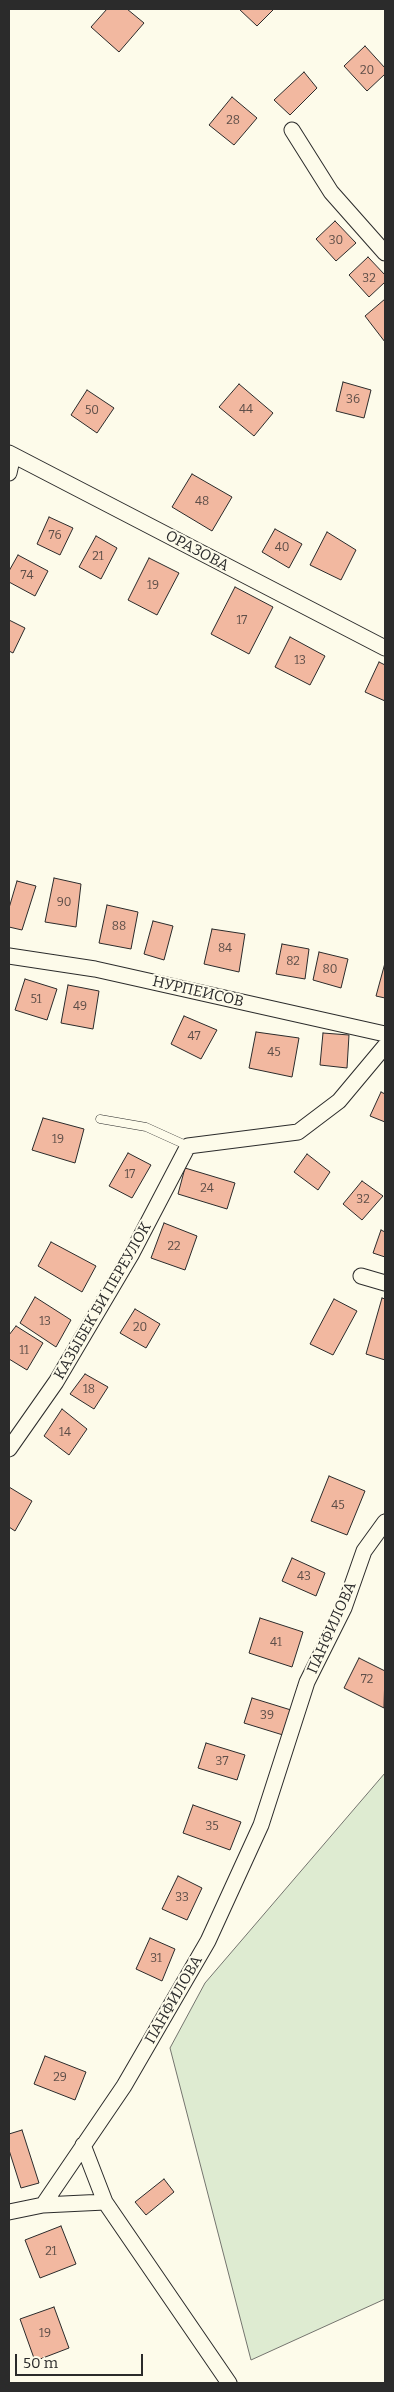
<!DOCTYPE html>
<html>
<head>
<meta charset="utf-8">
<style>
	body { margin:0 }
	#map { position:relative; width:394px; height:2392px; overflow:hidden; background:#fdfbea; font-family:Bitter,serif }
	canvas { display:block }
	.frame { position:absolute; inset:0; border:10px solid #2b2b2b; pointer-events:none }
	.scale { position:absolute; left:15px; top:2354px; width:128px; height:22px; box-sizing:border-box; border:2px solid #2b2b2b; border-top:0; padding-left:6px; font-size:15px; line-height:18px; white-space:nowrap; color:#2b2b2b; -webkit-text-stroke:4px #fdfbea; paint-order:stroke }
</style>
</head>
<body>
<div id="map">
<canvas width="394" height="2392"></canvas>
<div class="frame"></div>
<div class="scale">50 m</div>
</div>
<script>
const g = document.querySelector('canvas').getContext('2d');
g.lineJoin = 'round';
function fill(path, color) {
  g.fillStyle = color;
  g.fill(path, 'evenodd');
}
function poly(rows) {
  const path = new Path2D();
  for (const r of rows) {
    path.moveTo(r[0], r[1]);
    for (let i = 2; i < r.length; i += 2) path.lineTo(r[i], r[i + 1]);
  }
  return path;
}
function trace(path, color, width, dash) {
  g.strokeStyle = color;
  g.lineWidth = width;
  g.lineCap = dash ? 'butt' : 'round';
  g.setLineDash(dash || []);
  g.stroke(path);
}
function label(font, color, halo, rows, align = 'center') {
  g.font = font + ' Bitter,serif';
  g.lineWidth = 4;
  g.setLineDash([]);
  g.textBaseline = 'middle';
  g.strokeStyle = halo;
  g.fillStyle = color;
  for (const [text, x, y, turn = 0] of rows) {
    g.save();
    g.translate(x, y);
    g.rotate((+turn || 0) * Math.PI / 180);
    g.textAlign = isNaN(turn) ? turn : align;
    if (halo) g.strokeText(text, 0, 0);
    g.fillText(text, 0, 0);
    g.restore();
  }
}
const green = poly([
	[385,1773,385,2299,251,2360,170,2048,205,1983,385,1773]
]);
const building = poly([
	[107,9,127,9,144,23,119,52,91,27,107,9],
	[239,9,274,9,257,26,239,9],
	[365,46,385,68,385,74,367,91,344,66,365,46],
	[304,72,317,88,290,115,274,100,304,72],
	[232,97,257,118,234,145,209,125,232,97],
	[335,221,356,243,336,261,316,239,335,221],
	[368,257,385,275,385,282,369,297,349,275,368,257],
	[385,299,385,342,365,316,385,299],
	[343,382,371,390,364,418,336,411,343,382],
	[239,384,273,413,254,436,219,407,239,384],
	[87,390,114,408,97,433,71,415,87,390],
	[192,474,232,497,212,531,172,507,192,474],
	[49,517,73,528,60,555,37,544,49,517],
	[275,529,302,544,289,568,262,552,275,529],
	[327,532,356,550,341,580,310,565,327,532],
	[96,536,117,548,101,579,79,567,96,536],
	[18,555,48,571,35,596,9,582,9,571,18,555],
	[149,558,179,573,157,615,128,600,149,558],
	[235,587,273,607,249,654,211,634,235,587],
	[9,620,25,628,13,653,9,651,9,620],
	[290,637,325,656,310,685,275,667,290,637],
	[379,662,385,665,385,701,365,692,379,662],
	[54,878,81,884,76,927,45,922,54,878],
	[17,881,36,886,22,930,9,927,9,908,17,881],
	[107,905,138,912,131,949,99,943,107,905],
	[153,921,173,926,164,960,144,954,153,921],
	[212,929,245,934,239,972,204,964,212,929],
	[282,944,309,949,305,979,276,974,282,944],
	[319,952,348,959,341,988,313,980,319,952],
	[385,963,385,998,376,996,385,963],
	[25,979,57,989,47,1020,15,1010,25,979],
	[68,985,99,991,93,1029,61,1023,68,985],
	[184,1016,217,1030,201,1059,171,1044,184,1016],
	[256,1032,299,1038,292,1077,249,1068,256,1032],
	[323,1033,349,1035,347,1068,320,1065,323,1033],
	[381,1092,385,1094,385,1122,370,1116,381,1092],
	[43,1118,84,1129,75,1163,32,1150,43,1118],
	[128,1153,151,1165,132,1198,109,1186,128,1153],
	[307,1154,330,1172,318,1190,294,1172,307,1154],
	[185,1168,235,1183,227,1209,178,1194,185,1168],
	[362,1181,383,1196,362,1220,343,1204,362,1181],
	[164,1223,197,1236,185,1270,151,1258,164,1223],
	[381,1230,385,1232,385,1257,373,1253,381,1230],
	[51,1242,96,1266,82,1292,38,1266,51,1242],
	[35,1297,71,1320,56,1347,20,1323,35,1297],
	[382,1298,385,1299,385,1360,366,1354,382,1298],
	[334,1299,357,1311,333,1355,310,1344,334,1299],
	[135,1309,160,1324,146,1348,120,1333,135,1309],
	[16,1326,43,1343,27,1370,9,1359,9,1335,16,1326],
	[85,1374,108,1387,94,1409,70,1394,85,1374],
	[62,1409,87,1429,69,1455,44,1436,62,1409],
	[329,1476,365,1491,347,1535,311,1521,329,1476],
	[9,1487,32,1501,15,1531,9,1527,9,1487],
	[292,1558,325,1573,316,1596,282,1581,292,1558],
	[260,1618,303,1632,292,1667,249,1653,260,1618],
	[359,1658,385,1671,384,1708,344,1688,359,1658],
	[252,1698,291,1710,283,1735,244,1723,252,1698],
	[206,1743,245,1755,237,1780,198,1768,206,1743],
	[193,1805,241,1822,230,1850,183,1833,193,1805],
	[178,1876,202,1888,187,1920,162,1909,178,1876],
	[150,1938,175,1949,162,1981,136,1969,150,1938],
	[45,2056,86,2072,75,2100,34,2084,45,2056],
	[22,2130,39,2183,21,2188,9,2150,9,2134,22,2130],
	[164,2179,174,2192,146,2215,135,2202,164,2179],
	[61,2226,76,2264,40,2278,25,2240,61,2226],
	[54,2307,69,2348,35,2361,20,2319,54,2307]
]);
const lane = poly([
	[100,1119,146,1127,188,1146]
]);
const street = poly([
	[292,130,331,192,385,253],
	[9,453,385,648],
	[9,473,13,455],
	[9,956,95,969,385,1034],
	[361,1276,385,1283],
	[9,1449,56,1382,131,1255,188,1146,298,1132,339,1101,385,1046],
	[83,2145,105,2202],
	[43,2205,124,2086,208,1941,261,1825,307,1682,344,1608,364,1551,385,1522],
	[9,2212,43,2205,105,2202,229,2383]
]);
const numberNames = [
	["20",367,71],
	["28",233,121],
	["30",336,241],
	["32",369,279],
	["36",353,400],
	["44",246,410],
	["50",92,411],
	["48",202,502],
	["76",55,536],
	["40",282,548],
	["21",98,557],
	["74",27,576],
	["19",153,586],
	["17",242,621],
	["13",300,661],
	["90",64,903],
	["88",119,927],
	["84",225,949],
	["82",293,962],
	["80",330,970],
	["51",36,1000],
	["49",80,1007],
	["47",194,1037],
	["45",274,1053],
	["19",58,1140],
	["17",130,1175],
	["24",207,1189],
	["32",363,1200],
	["22",174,1247],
	["13",45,1322],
	["20",140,1328],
	["11",24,1351],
	["18",89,1390],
	["14",65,1433],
	["45",338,1506],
	["43",304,1577],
	["41",276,1643],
	["72",367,1680],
	["39",267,1716],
	["37",222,1762],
	["35",212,1827],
	["33",182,1898],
	["31",156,1959],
	["29",60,2078],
	["21",51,2252],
	["19",45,2334]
];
const streetNames = [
	["ОРАЗОВА",197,551,28],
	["НУРПЕИСОВ",198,992,13],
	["КАЗЫБЕК БИ ПЕРЕУЛОК",103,1301,-60],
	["ПАНФИЛОВА",332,1628,-66],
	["ПАНФИЛОВА",174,2000,-60]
];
fill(green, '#deebd1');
trace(green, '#74746e', 1);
fill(building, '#f2b8a0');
trace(building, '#2b2b2b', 1);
trace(lane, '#2b2b2b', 9);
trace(street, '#2b2b2b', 17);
trace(lane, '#fdfbea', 8);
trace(street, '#fdfbea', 15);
label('12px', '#5d4e48', null, numberNames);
label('15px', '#2b2b2b', '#fdfbea', streetNames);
</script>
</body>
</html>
